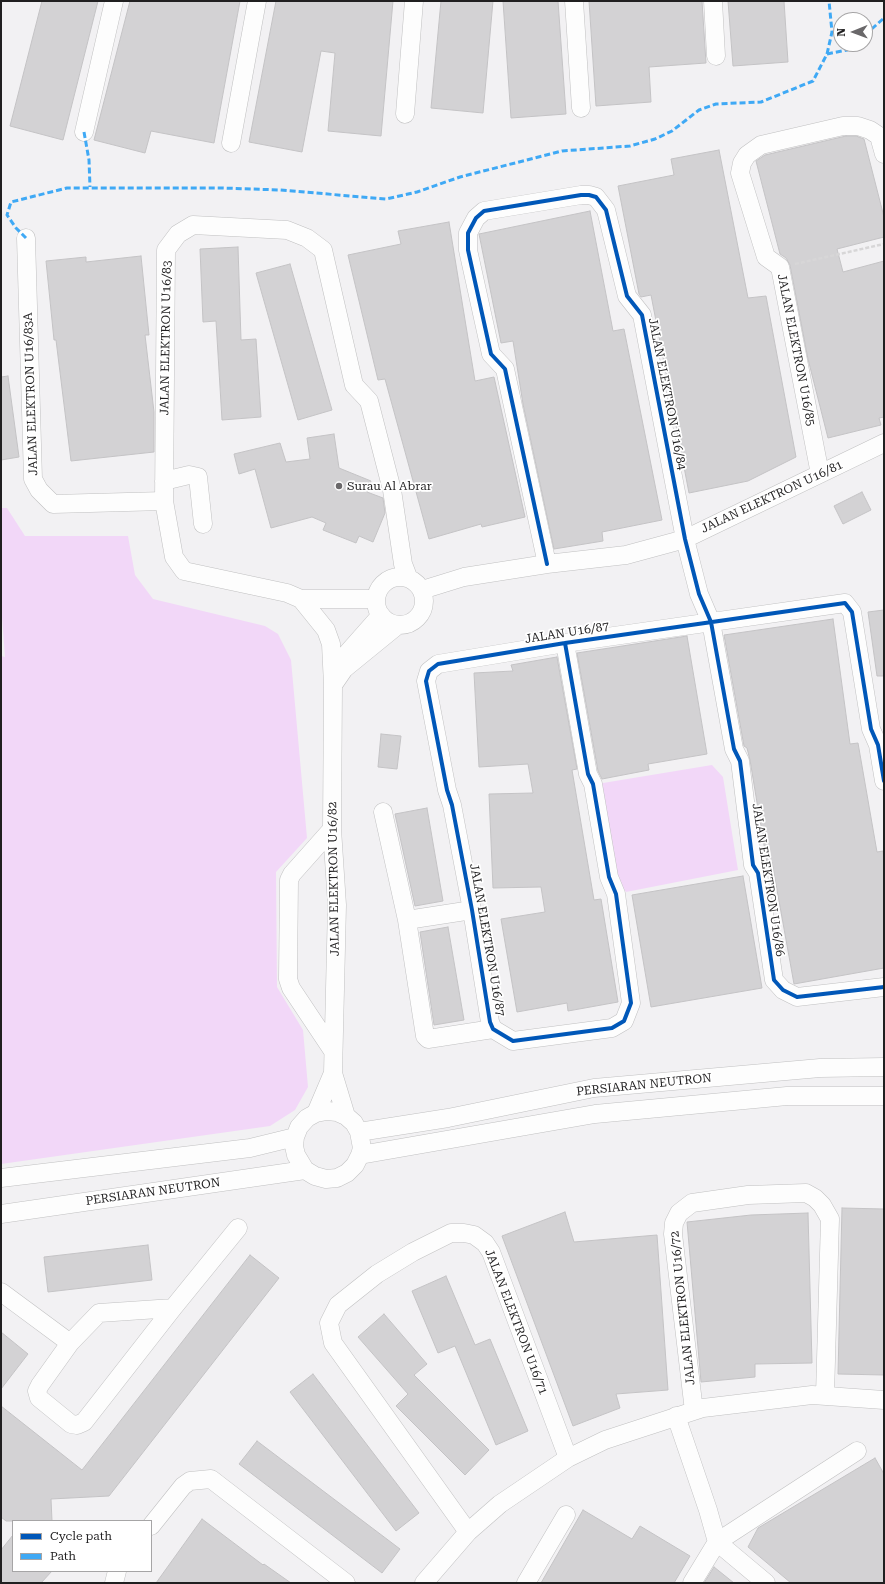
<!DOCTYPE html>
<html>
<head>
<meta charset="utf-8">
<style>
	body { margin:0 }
	#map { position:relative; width:885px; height:1584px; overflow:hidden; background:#f2f1f3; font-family:"Roboto Serif",serif }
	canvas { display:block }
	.frame { position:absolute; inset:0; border:2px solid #201f20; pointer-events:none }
	.legend { position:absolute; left:12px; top:1520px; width:140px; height:52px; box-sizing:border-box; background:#fff; border:1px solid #a6a5a6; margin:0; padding:5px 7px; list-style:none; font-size:12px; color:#201f20 }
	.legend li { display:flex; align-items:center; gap:8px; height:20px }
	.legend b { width:20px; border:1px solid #a6a5a6 }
	.north { position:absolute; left:833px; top:12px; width:40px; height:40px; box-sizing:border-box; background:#fff; border:1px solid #a6a5a6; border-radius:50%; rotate:269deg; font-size:11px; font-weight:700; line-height:16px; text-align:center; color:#201f20 }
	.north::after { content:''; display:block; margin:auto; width:14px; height:18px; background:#6a686a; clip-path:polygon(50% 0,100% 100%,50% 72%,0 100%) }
</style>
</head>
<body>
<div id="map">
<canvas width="885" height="1584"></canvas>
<div class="frame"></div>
<ul class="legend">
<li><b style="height:5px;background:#0057b8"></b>Cycle path</li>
<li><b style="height:5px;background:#3fa9f5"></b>Path</li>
</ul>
<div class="north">N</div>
</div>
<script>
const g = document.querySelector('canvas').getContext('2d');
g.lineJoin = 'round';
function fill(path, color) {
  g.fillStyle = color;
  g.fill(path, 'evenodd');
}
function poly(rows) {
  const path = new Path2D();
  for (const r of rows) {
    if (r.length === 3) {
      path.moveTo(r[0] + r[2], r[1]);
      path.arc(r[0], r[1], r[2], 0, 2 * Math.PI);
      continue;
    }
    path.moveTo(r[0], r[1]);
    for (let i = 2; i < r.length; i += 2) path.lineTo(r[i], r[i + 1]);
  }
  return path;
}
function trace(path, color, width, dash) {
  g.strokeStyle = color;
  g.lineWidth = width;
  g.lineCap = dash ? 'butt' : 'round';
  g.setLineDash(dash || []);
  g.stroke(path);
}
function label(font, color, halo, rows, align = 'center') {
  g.font = font + ' "Roboto Serif",serif';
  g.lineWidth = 3.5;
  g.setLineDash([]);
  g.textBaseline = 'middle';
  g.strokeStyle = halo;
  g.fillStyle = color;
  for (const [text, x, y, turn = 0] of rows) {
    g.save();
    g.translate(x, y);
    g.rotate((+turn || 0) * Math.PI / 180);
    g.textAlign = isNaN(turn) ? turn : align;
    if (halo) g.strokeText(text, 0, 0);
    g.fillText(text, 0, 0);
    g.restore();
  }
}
const green = poly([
	[1,508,7,508,25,536,128,536,135,575,153,599,265,626,278,634,291,660,307,838,276,872,277,987,303,1030,308,1087,295,1110,270,1126,1,1164,1,656,5,657,1,604],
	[712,765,723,777,738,870,626,892,618,882,597,784]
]);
const building = poly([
	[42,1,98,1,63,140,10,126,42,1],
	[130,1,240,1,214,143,151,131,145,153,94,140,130,1],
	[276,1,393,1,381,136,328,131,335,53,321,51,302,152,249,142,276,1],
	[441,1,493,1,483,113,431,108,441,1],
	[503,1,558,1,566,114,511,118,503,1],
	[589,1,702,1,706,63,649,67,651,102,596,106,589,1],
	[728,1,784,1,788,62,733,66,728,1],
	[846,136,856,136,864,139,884,217,884,237,837,249,843,272,884,261,884,417,879,418,881,425,828,438,808,359,790,265,786,258,780,254,756,161,765,155,846,136],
	[719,150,748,298,766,296,796,457,748,481,689,493,651,295,641,297,639,294,618,186,674,175,671,159,719,150],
	[590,211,613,331,624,329,662,520,602,532,603,541,554,549,523,404,513,341,501,343,479,234,590,211],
	[449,222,475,381,494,377,525,517,482,527,481,524,429,539,385,379,378,380,348,255,401,244,398,231,449,222],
	[238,247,241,340,256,339,261,417,222,420,216,321,203,322,200,249,238,247],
	[141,256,149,335,145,335,154,412,154,452,71,461,56,340,54,340,46,261,86,257,86,262,141,256],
	[290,264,332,410,298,420,256,273,290,264],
	[8,376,19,457,1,460,1,377,8,376],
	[334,434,339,468,371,481,367,492,383,498,385,513,373,542,359,536,356,543,323,530,326,523,312,517,271,528,255,469,239,474,234,454,280,443,286,462,310,459,307,438,334,434],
	[862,492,871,510,843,524,834,506,862,492],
	[884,610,884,676,877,676,868,612,884,610],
	[833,619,850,744,858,743,877,852,883,851,884,859,884,968,794,984,772,862,767,863,750,760,747,748,744,746,724,635,833,619],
	[687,636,707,754,648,764,649,770,602,779,598,771,577,653,687,636],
	[557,657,577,769,572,770,594,900,601,899,618,1002,568,1011,567,1003,517,1012,501,919,545,912,541,887,493,888,489,794,533,793,528,764,479,767,474,673,513,671,511,665,557,657],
	[381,734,401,736,397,769,378,767,381,734],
	[427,808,443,901,415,906,395,814,427,808],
	[743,876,762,988,651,1007,632,895,743,876],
	[448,927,464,1020,434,1025,420,932,448,927],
	[842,1208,884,1209,884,1375,838,1374,842,1208],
	[565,1212,574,1242,657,1235,668,1390,616,1394,620,1408,573,1426,502,1236,565,1212],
	[808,1213,812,1363,755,1364,755,1377,701,1382,687,1222,751,1215,808,1213],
	[148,1245,152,1280,48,1292,44,1257,148,1245],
	[250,1255,279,1278,109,1496,51,1499,52,1521,6,1521,1,1517,1,1406,82,1470,250,1255],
	[446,1276,475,1345,490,1339,528,1431,496,1445,455,1346,438,1353,412,1291,446,1276],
	[384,1314,427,1364,414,1375,489,1450,465,1475,396,1406,408,1394,358,1337,384,1314],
	[1,1332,28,1354,1,1389,1,1332],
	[313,1374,419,1513,396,1531,290,1392,313,1374],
	[257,1441,400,1549,382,1573,239,1464,257,1441],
	[875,1458,884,1474,884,1583,791,1583,748,1547,758,1528,875,1458],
	[583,1510,632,1539,640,1526,690,1556,674,1583,541,1583,583,1510],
	[202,1519,263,1565,264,1564,291,1583,156,1583,202,1519],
	[13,1535,13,1571,52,1571,41,1583,1,1583,1,1550,13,1535],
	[714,1567,734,1583,704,1583,714,1567]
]);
const path = poly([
	[795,264,884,244]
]);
const minor = poly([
	[574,1,581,108],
	[713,1,716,56],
	[405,114,414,1],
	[84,132,114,1],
	[231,143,257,1],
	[26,238,33,479,39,490,53,504,164,501],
	[820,474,780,267,766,257,740,173,742,163,747,155,761,145,843,126,858,126,870,130,879,136,884,154],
	[164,481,189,475,198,477,203,524],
	[547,564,505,369,491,354,468,250,468,233,476,218,484,211,581,195,589,195,596,197,606,210,627,296,642,315,685,539,699,594,711,622,734,749,740,761,753,865,758,873,774,980,783,990,797,997,884,987],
	[400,601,24],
	[422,590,464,577,547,564,626,555,685,539,884,443],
	[301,599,326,630,331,644,333,685,332,829,337,905,333,1073,346,1116],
	[376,599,301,599,287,593,184,571,174,557,164,501,166,250,178,234,193,225,287,230,307,238,323,250,354,385,369,401,392,490,403,564,408,577],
	[565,643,588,774,593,784,609,877,616,894,631,1003,624,1021,612,1028,513,1041,493,1029,490,1022,472,910,452,805,447,790,426,681,429,671,438,664,565,643,845,603,852,612,871,729,878,745,884,781],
	[343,658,381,615],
	[333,685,344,669,398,625],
	[383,812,407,920,425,1036,428,1039,493,1029],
	[332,829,292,874,289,880,288,979,291,988,333,1051],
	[407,920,472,910],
	[316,1113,327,1111,337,1112,346,1116,354,1123,359,1132,362,1148,360,1155,355,1165,347,1173,337,1178,326,1179,315,1176,305,1170,296,1155,294,1146,295,1137,299,1127,307,1118,316,1113,333,1073],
	[359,1132,448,1118,594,1088,820,1068,884,1067],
	[360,1155,595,1114,787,1096,884,1096],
	[1,1178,250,1148,295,1137],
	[1,1214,305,1170],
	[1,1292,70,1343],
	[173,1308,99,1313,70,1343,40,1385,37,1391,39,1398,71,1424,77,1425,84,1422,173,1308,238,1228],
	[694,1411,673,1234,674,1223,679,1213,692,1203,748,1195,806,1193,815,1198,822,1205,830,1219,825,1395],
	[676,1416,708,1510,717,1542,766,1583],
	[151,1526,183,1486,190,1481,211,1479,346,1583],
	[468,1532,333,1343,329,1323,338,1305,377,1274,413,1252,451,1233,464,1233,474,1235,485,1243,491,1252,568,1458],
	[114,1583,117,1571],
	[424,1583,468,1532,500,1504,568,1458,605,1440,703,1408,812,1395,884,1400],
	[526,1583,566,1515],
	[692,1583,717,1542,857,1451]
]);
const quiet = poly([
	[865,35,884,18],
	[827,54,847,50,855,44],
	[84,132,89,160,90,187],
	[26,238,16,228,7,215,11,202,67,188,222,188,280,190,386,199,417,192,460,177,562,151,630,146,655,139,672,131,699,110,716,104,761,102,813,81,827,54,832,32,829,1]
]);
const cycleway = poly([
	[547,564,505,369,491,354,468,250,468,233,476,218,484,211,581,195,589,195,596,197,606,210,627,296,642,315,685,539,699,594,711,622,734,749,740,761,753,865,758,873,774,980,783,990,797,997,884,987],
	[565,643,588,774,593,784,609,877,616,894,631,1003,624,1021,612,1028,513,1041,493,1029,490,1022,472,910,452,805,447,790,426,681,429,671,438,664,565,643,845,603,852,612,871,729,878,745,884,781]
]);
const markers = [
	[339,486,4,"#6a686a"]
];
const streetNames = [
	["JALAN ELEKTRON U16/83",166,338,-89],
	["JALAN ELEKTRON U16/85",796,350,79],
	["JALAN ELEKTRON U16/83A",31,394,-92],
	["JALAN ELEKTRON U16/84",667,394,79],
	["JALAN ELEKTRON U16/81",772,497,-25],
	["JALAN U16/87",567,633,-9],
	["JALAN ELEKTRON U16/82",334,879,-91],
	["JALAN ELEKTRON U16/86",768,880,81],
	["JALAN ELEKTRON U16/87",487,940,80],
	["PERSIARAN NEUTRON",644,1085,-6],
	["PERSIARAN NEUTRON",153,1192,-8],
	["JALAN ELEKTRON U16/72",683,1308,-96],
	["JALAN ELEKTRON U16/71",516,1322,69]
];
const poiNames = [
	["Surau Al Abrar",347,486]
];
fill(green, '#f2d7f8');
fill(building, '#d3d2d4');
trace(building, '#c4c3c5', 1);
trace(minor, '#c0c0c1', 19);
trace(path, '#d7d6d7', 2.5, [4, 2]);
trace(minor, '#fdfdfd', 18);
trace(quiet, '#3fa9f5', 3, [6, 3]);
trace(cycleway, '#0057b8', 4);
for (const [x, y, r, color] of markers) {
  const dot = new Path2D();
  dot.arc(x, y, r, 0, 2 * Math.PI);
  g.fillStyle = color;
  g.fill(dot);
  trace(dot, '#fff', 1.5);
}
label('12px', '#201f20', '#fff', streetNames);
label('12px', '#201f20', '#fff', poiNames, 'left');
</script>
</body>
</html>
